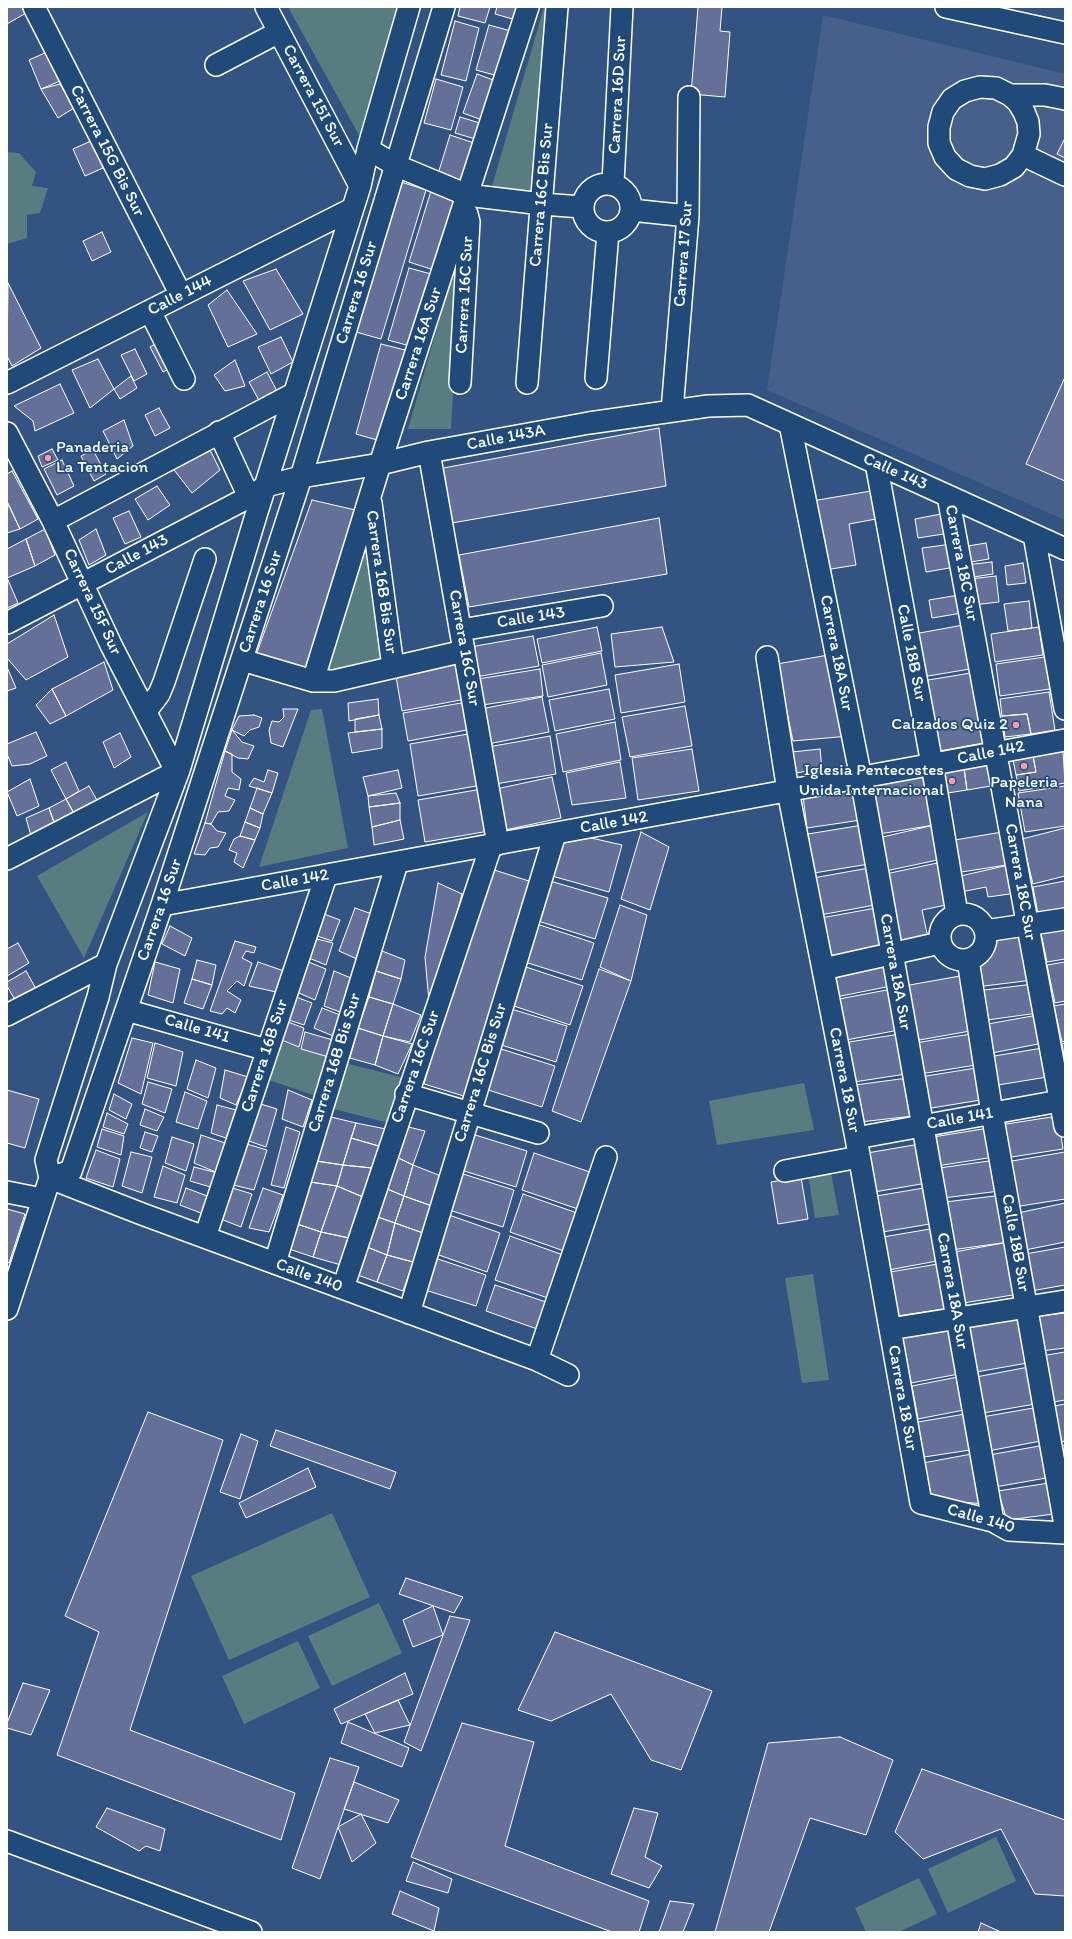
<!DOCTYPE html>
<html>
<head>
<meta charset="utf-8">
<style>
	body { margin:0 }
	#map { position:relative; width:1072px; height:1939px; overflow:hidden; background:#335482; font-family:Itim,sans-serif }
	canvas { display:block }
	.frame { position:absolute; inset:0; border:8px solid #fff; pointer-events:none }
</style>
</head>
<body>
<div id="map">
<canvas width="1072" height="1939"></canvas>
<div class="frame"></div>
</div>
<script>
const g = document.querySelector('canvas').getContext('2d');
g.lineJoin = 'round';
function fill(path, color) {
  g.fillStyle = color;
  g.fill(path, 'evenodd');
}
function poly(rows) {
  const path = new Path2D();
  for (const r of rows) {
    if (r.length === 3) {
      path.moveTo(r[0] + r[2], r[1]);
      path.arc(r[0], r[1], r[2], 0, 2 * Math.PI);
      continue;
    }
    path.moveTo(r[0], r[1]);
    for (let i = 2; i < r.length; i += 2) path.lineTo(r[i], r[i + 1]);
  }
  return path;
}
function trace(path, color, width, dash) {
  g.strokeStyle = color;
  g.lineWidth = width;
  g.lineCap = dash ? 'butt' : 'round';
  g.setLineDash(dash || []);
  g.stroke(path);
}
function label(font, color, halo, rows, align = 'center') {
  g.font = font + ' Itim,sans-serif';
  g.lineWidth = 3.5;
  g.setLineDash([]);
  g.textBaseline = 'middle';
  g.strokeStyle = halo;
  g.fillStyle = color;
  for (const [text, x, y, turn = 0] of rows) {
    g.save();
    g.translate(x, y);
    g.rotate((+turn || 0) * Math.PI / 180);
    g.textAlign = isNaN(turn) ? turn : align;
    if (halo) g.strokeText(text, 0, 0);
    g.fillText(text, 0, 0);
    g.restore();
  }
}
const built = poly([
	[823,15,1065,74,1065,520,767,390]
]);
const green = poly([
	[288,7,397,7,365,146],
	[544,7,548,7,541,202,490,193],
	[7,152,19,153,36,172,32,186,48,188,40,213,27,215,27,238,7,244],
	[461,245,451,429,408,429],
	[369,524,386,663,323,674],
	[322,709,348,848,259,867,311,710],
	[148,812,84,958,37,876],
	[273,1039,332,1058,319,1097,260,1077],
	[345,1063,404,1078,392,1124,334,1109],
	[804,1083,814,1130,717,1145,709,1101],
	[831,1173,839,1215,815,1218,808,1174],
	[813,1274,829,1380,802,1383,785,1278],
	[332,1513,370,1597,229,1660,191,1576],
	[379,1603,402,1653,332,1686,308,1636],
	[298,1641,320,1688,244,1724,222,1676],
	[996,1837,1016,1881,948,1913,928,1869],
	[919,1878,937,1914,899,1932,866,1932,855,1908]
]);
const building = poly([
	[7,7,23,7,26,13,7,24,7,7],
	[460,7,490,7,485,23,458,16,460,7],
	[497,7,520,7,516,20,495,14,497,7],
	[698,7,722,7,720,31,730,32,725,97,691,94,698,7],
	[455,21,479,28,466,81,441,75,455,21],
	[489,25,511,31,498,76,476,70,489,25],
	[47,52,60,81,41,89,29,60,47,52],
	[477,74,496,81,482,120,463,113,477,74],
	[436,79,463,87,451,130,424,123,436,79],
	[60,84,74,108,58,118,41,89,60,84],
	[460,117,483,124,479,140,455,133,460,117],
	[450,135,474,143,461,182,438,174,450,135],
	[1065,138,1065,158,1057,154,1065,138],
	[91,141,103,168,85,176,73,149,91,141],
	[401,182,426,190,381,339,356,332,401,182],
	[431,191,456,199,434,270,409,262,431,191],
	[102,232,111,252,92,261,83,241,102,232],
	[409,268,431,274,410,346,388,340,409,268],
	[276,269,303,314,270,330,243,281,276,269],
	[8,283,41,348,12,366,7,356,8,283],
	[227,290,257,334,228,347,208,305,227,290],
	[281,337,293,362,271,374,258,347,281,337],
	[162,340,175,366,163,372,150,347,162,340],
	[381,344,409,351,384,442,356,434,381,344],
	[135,349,147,374,134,381,121,355,135,349],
	[98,359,114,389,90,408,72,370,98,359],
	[235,360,245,386,225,391,214,375,235,360],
	[267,372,280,397,262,406,249,382,267,372],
	[131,376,137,388,120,399,114,389,131,376],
	[1065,377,1065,481,1026,464,1065,377],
	[60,384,74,413,35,431,33,421,14,406,60,384],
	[159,408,170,428,155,436,145,415,159,408],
	[124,420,133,446,117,459,103,431,124,420],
	[659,428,666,486,446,524,438,469,659,428],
	[209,448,220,470,192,493,171,466,209,448],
	[52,449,58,460,42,467,38,456,52,449],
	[93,450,106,474,94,481,81,456,93,450],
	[62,460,74,486,57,495,44,469,62,460],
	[12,471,38,519,20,529,7,501,7,474,12,471],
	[157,486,170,505,148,520,135,499,157,486],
	[871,491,876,519,849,524,856,565,825,570,812,501,871,491],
	[312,500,364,512,309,673,255,658,312,500],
	[9,506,20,529,7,533,7,507,9,506],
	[129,511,141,537,125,544,113,518,129,511],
	[946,513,950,533,918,538,915,519,946,513],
	[659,518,667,574,469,607,459,555,659,518],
	[45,529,55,555,35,566,26,539,45,529],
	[96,529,106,555,89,565,79,540,96,529],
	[26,539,35,566,7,578,7,549,26,539],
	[986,543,989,559,965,563,962,547,986,543],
	[952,544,955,567,926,572,922,548,952,544],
	[992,562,993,574,967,578,965,565,992,562],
	[1023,563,1026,583,1007,585,1005,566,1023,563],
	[996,576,999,602,973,605,970,579,996,576],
	[8,580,18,603,7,608,7,581,8,580],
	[959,595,962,613,932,618,929,600,959,595],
	[1029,601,1032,628,1008,631,1004,604,1029,601],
	[54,615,68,657,26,680,7,658,7,644,54,615],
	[969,624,976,668,922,677,914,634,969,624],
	[597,627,602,651,542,663,537,639,597,627],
	[662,627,674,662,615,667,611,634,662,627],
	[1039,627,1043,655,995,662,991,634,1039,627],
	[533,636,539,666,476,677,470,647,533,636],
	[601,653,607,685,548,697,542,665,601,653],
	[834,654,849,736,793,741,777,664,834,654],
	[1045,657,1050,689,1000,696,996,664,1045,657],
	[458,659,466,699,402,711,395,671,458,659],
	[104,662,113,690,66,716,52,689,104,662],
	[679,664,685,702,621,713,615,675,679,664],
	[7,667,16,688,7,691,7,667],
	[540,669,543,696,482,705,478,679,540,669],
	[977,672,989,742,934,752,922,681,977,672],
	[52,689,66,716,50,724,36,705,52,689],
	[609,689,615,719,555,731,549,700,609,689],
	[1049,692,1055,730,1031,734,1027,714,1002,716,1000,699,1049,692],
	[542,697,549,732,488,744,481,709,542,697],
	[378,699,379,715,349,721,348,703,378,699],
	[467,702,472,729,408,741,403,713,467,702],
	[685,706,692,746,630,757,622,717,685,706],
	[283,709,298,709,283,747,271,743,269,730,272,721,279,722,284,717,283,709],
	[1027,714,1031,734,1005,737,1002,716,1027,714],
	[254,715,262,718,259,727,250,730,244,736,232,730,239,716,254,715],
	[379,715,382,729,355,732,355,719,379,715],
	[615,722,621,760,563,772,556,734,615,722],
	[382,729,382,748,352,753,348,733,382,729],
	[232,730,242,742,254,746,248,759,238,758,225,751,232,730],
	[36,732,47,756,30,764,12,766,7,754,7,744,36,732],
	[120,733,131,757,114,768,103,742,120,733],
	[474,733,482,785,418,796,410,744,474,733],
	[550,736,556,774,495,784,488,747,550,736],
	[692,749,699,791,638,800,632,758,692,749],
	[820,749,822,769,795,773,792,752,820,749],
	[225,751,232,754,232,772,241,779,239,790,228,788,225,796,235,800,229,811,218,812,211,824,205,823,225,751],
	[1063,751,1065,783,1019,791,1016,775,1036,772,1033,756,1063,751],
	[1033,756,1036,772,1016,775,1013,760,1033,756],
	[66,762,79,791,66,799,51,770,66,762],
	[620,762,626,798,572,805,566,773,620,762],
	[992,762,997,785,967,790,964,768,992,762],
	[964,768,967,790,941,794,936,772,964,768],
	[268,770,278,773,272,793,249,786,254,778,264,782,268,770],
	[398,770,402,788,368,796,363,777,398,770],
	[926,776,934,825,873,835,865,786,926,776],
	[552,777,561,818,505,830,496,789,552,777],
	[30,779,39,806,17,816,7,792,30,779],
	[89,786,102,809,76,817,66,799,89,786],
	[1065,786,1065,826,1025,832,1018,793,1065,786],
	[257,788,272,793,263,814,250,808,257,788],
	[856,788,861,820,807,828,803,796,856,788],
	[482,789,489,831,425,842,418,800,482,789],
	[396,793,400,803,369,807,368,796,396,793],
	[66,799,76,817,57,831,49,808,66,799],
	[400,803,400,820,372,827,369,807,400,803],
	[49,808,57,831,33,843,26,818,49,808],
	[250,808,263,814,260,828,245,822,250,808],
	[400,820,404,839,374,845,372,827,400,820],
	[245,822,260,828,255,840,240,836,245,822],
	[205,823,211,824,217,831,226,833,218,847,210,848,205,855,194,854,205,823],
	[863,825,869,864,814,873,808,834,863,825],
	[934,825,942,859,881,872,874,839,934,825],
	[1065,828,1065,876,1033,884,1022,839,1065,828],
	[1008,831,1013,864,955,873,949,841,1008,831],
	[565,832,622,845,609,892,552,876,565,832],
	[641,832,669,847,650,910,621,899,641,832],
	[240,836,255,840,243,868,234,862,237,853,229,850,234,839,240,836],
	[942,862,951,904,922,910,928,938,896,945,881,875,942,862],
	[1013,864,1017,893,988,897,986,887,961,892,956,877,1013,864],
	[488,868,532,882,467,1097,424,1084,488,868],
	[869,868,875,905,820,915,813,878,869,868],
	[550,881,608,898,595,939,538,921,550,881],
	[1065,881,1065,914,1039,919,1033,887,1065,881],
	[438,883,462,894,430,1013,425,957,438,883],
	[620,905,647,915,631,981,600,967,620,905],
	[355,908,372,914,357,959,339,951,355,908],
	[876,908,883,947,828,956,821,918,876,908],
	[316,911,340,920,332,941,308,933,316,911],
	[537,924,594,943,582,980,525,962,537,924],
	[170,926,192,938,185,956,162,944,170,926],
	[1065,928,1065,959,1047,962,1041,933,1065,928],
	[1027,930,1033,980,976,987,974,971,997,933,1027,930],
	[309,937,333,943,326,965,304,956,309,937],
	[235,941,256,947,254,953,246,951,242,958,252,963,244,986,237,981,227,991,241,1000,235,1013,227,1008,222,1014,210,1011,235,941],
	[18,943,29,963,7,976,7,949,18,943],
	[382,951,405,960,401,979,376,971,382,951],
	[301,959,326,969,315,1000,292,990,301,959],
	[197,960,216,965,212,985,192,979,197,960],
	[155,962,180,969,173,1003,148,995,155,962],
	[258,962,284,971,276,992,249,986,258,962],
	[1065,962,1065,1001,1055,1003,1047,965,1065,962],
	[888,964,891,986,836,997,833,975,888,964],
	[523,966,583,986,570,1025,511,1005,523,966],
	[599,969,631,981,581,1122,552,1111,599,969],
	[26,971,40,996,19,1007,7,986,7,982,26,971],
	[334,971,351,978,340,1012,324,1006,334,971],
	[376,971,401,979,393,1004,369,997,376,971],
	[960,976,970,1031,914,1041,904,986,960,976],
	[192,979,212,985,203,1009,184,1003,192,979],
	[1034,984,1038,1013,980,1021,976,991,1034,984],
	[892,989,899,1030,846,1040,839,999,892,989],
	[288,994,312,1003,304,1025,280,1017,288,994],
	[369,997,393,1004,383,1036,358,1028,369,997],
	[393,1004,421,1015,410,1042,383,1036,393,1004],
	[1065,1004,1065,1041,1062,1042,1054,1006,1065,1004],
	[322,1008,340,1015,333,1036,314,1028,322,1008],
	[508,1008,567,1026,556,1062,498,1044,508,1008],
	[1038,1015,1043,1043,987,1054,982,1025,1038,1015],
	[280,1019,304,1028,299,1047,274,1037,280,1019],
	[358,1028,383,1036,375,1065,350,1058,358,1028],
	[305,1032,333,1040,332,1058,301,1049,305,1032],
	[900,1034,906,1074,854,1082,849,1042,900,1034],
	[971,1034,976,1065,920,1074,915,1043,971,1034],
	[383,1036,412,1044,398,1074,375,1065,383,1036],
	[132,1038,153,1043,141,1094,118,1083,132,1038],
	[155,1043,183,1052,176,1086,147,1078,155,1043],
	[1065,1043,1065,1061,1062,1044,1065,1043],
	[498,1048,555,1066,542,1107,485,1089,498,1048],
	[1043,1048,1047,1077,992,1086,988,1057,1043,1048],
	[196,1060,216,1068,208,1098,187,1089,196,1060],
	[976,1068,981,1100,925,1109,920,1077,976,1068],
	[225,1070,248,1077,236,1105,220,1098,225,1070],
	[908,1078,913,1116,860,1122,855,1085,908,1078],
	[148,1082,172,1089,165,1113,142,1104,148,1082],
	[7,1090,39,1099,25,1148,7,1143,7,1090],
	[288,1090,312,1100,303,1127,282,1119,288,1090],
	[185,1092,207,1101,198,1129,176,1122,185,1092],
	[114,1094,132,1104,126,1119,109,1110,114,1094],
	[254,1102,277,1109,266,1147,243,1139,254,1102],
	[217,1105,236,1110,226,1138,211,1133,217,1105],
	[145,1109,164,1117,157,1131,140,1125,145,1109],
	[107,1113,128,1124,124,1134,103,1127,107,1113],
	[1058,1116,1063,1149,1005,1158,1000,1125,1058,1116],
	[331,1117,356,1123,343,1165,316,1161,331,1117],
	[356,1123,386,1129,382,1147,351,1138,356,1123],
	[400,1125,425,1131,413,1165,390,1154,400,1125],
	[286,1127,300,1132,284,1188,271,1185,286,1127],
	[989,1128,994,1157,937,1166,933,1137,989,1128],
	[102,1129,124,1136,121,1155,97,1147,102,1129],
	[145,1132,158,1136,152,1152,140,1148,145,1132],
	[472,1134,527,1151,516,1187,461,1170,472,1134],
	[201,1135,228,1144,218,1173,194,1163,201,1135],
	[172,1137,194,1144,186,1171,165,1163,172,1137],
	[351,1138,382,1147,372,1168,343,1165,351,1138],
	[240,1142,267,1150,254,1190,229,1184,240,1142],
	[920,1144,927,1183,874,1192,867,1153,920,1144],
	[96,1150,120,1159,113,1187,86,1178,96,1150],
	[131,1152,152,1157,142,1193,122,1186,131,1152],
	[1065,1152,1065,1199,1014,1207,1006,1162,1065,1152],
	[534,1153,590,1172,578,1209,522,1190,534,1153],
	[390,1154,413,1165,404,1196,380,1186,390,1154],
	[996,1160,1000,1191,943,1198,939,1168,996,1160],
	[316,1161,343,1165,337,1186,310,1182,316,1161],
	[343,1165,372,1168,363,1197,337,1186,343,1165],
	[413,1165,441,1176,432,1206,404,1196,413,1165],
	[163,1166,185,1175,177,1203,154,1197,163,1166],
	[194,1167,218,1173,214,1188,190,1181,194,1167],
	[460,1173,514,1190,503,1227,449,1210,460,1173],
	[801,1177,808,1219,778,1224,771,1182,801,1177],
	[310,1182,337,1186,321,1232,297,1224,310,1182],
	[226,1186,252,1194,241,1227,218,1218,226,1186],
	[337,1186,363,1197,349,1238,321,1232,337,1186],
	[380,1186,404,1196,395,1223,372,1215,380,1186],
	[930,1187,936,1223,882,1232,876,1196,930,1187],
	[186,1188,210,1197,206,1215,180,1205,186,1188],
	[263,1188,283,1195,269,1232,249,1228,263,1188],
	[523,1194,577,1213,564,1251,510,1232,523,1194],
	[1003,1195,1009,1242,951,1250,945,1202,1003,1195],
	[404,1196,432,1206,423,1233,395,1223,404,1196],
	[1065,1203,1065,1242,1025,1250,1018,1213,1065,1203],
	[7,1209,25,1214,9,1263,7,1262,7,1209],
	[372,1215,395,1223,387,1255,362,1245,372,1215],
	[449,1215,500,1233,487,1272,436,1254,449,1215],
	[395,1223,423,1233,413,1262,387,1255,395,1223],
	[297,1224,321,1232,313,1257,289,1249,297,1224],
	[936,1228,942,1260,889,1270,883,1237,936,1228],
	[321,1232,349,1238,341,1265,313,1257,321,1232],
	[510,1236,566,1256,551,1299,495,1280,510,1236],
	[1009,1242,1019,1294,963,1303,954,1252,1009,1242],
	[362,1245,387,1255,377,1282,352,1273,362,1245],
	[1065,1247,1065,1285,1031,1291,1025,1254,1065,1247],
	[387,1255,413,1262,403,1291,377,1282,387,1255],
	[435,1258,486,1275,476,1306,425,1290,435,1258],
	[944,1263,951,1308,897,1316,890,1272,944,1263],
	[495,1285,549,1303,540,1330,486,1311,495,1285],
	[1065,1313,1065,1348,1041,1351,1038,1316,1065,1313],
	[1025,1316,1033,1362,976,1372,968,1326,1025,1316],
	[955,1326,964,1373,911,1383,902,1336,955,1326],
	[1065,1352,1065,1400,1048,1403,1041,1356,1065,1352],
	[1034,1366,1041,1403,983,1413,976,1377,1034,1366],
	[963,1376,969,1409,918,1419,912,1386,963,1376],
	[1065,1404,1065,1441,1054,1443,1049,1407,1065,1404],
	[1039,1407,1046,1440,988,1451,982,1417,1039,1407],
	[148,1412,223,1440,130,1730,295,1793,281,1840,57,1755,99,1632,65,1616,148,1412],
	[971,1413,977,1449,924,1457,918,1422,971,1413],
	[276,1430,396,1472,390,1489,270,1446,276,1430],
	[241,1434,258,1441,240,1499,220,1492,241,1434],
	[1045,1445,1052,1477,995,1487,989,1455,1045,1445],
	[1065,1445,1065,1481,1056,1447,1065,1445],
	[977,1453,987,1504,930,1500,923,1463,977,1453],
	[308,1468,316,1487,246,1518,239,1503,308,1468],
	[1049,1483,1054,1514,1007,1520,998,1491,1049,1483],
	[406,1578,463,1597,454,1613,399,1594,406,1578],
	[433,1606,443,1635,413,1647,403,1620,433,1606],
	[450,1616,470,1620,421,1751,404,1742,450,1616],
	[555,1632,712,1691,681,1770,651,1760,611,1694,551,1721,518,1710,555,1632],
	[405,1673,413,1694,341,1724,334,1709,405,1673],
	[23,1683,50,1690,31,1735,7,1728,7,1723,23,1683],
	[398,1700,410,1725,375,1733,365,1714,398,1700],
	[348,1722,409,1748,402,1767,341,1743,348,1722],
	[462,1723,534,1742,505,1846,649,1901,639,1932,612,1932,411,1857,462,1723],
	[840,1737,893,1760,866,1835,810,1818,769,1932,715,1932,768,1743,840,1737],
	[330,1758,359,1767,320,1879,292,1868,330,1758],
	[922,1769,1065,1820,1065,1896,1035,1894,1001,1829,923,1859,895,1832,922,1769],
	[354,1782,399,1800,388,1823,344,1809,354,1782],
	[107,1808,165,1829,160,1851,146,1846,139,1851,96,1827,107,1808],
	[634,1808,658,1813,645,1857,662,1866,649,1888,611,1874,634,1808],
	[361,1814,376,1843,352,1862,338,1827,361,1814],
	[413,1862,452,1879,448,1893,406,1881,413,1862],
	[400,1891,439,1908,434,1931,392,1914,400,1891],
	[670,1901,694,1904,683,1932,659,1932,670,1901],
	[981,1923,1001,1932,978,1932,981,1923]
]);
const minor = poly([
	[34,7,181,295],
	[266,7,360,186],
	[946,7,1065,33],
	[216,65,279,32],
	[1010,95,1018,102,1024,112,1028,122,1029,134,1023,155,1014,167,1000,175,985,179,970,176,956,169,945,157,939,143,939,127,943,112,952,99,965,91,980,87,996,88,1010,95,1045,95,1065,99],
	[368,149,395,165,467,195,542,204,582,207],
	[1023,155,1065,175],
	[613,183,622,7],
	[607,208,24],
	[631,210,688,216],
	[150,311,184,379],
	[596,378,608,232],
	[7,383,352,209],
	[460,383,469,222,467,214,464,211],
	[527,383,557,7],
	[672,411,688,216,689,97],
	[790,424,861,778,993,1521],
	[219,432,249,497],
	[7,433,53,521,111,645,176,771],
	[429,452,498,844],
	[876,463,932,764,957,914],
	[948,496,1065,1126],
	[371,503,393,667],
	[53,521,295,393],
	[1034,535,1065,709],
	[7,623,249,497,266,486,301,477,380,464,429,452,589,423,708,406,748,405,1065,549],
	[461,630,602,606],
	[767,657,788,791,856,1138,921,1503,993,1521,1009,1530,1065,1533],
	[242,660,313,681,334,681,464,651],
	[313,681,380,464,528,7],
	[146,711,159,694,164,682,205,559],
	[7,859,179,770],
	[162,905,1065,740],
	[963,937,23],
	[985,931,1065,919],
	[968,960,992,1113,1065,1525],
	[823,969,940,943],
	[126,1010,267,1050],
	[7,1015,106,964],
	[406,1094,538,1133],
	[856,1138,1065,1100],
	[785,1171,859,1157],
	[50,1178,71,1171,162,905,301,477,444,7],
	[50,1178,142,1214,537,1360,568,1375],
	[7,1192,42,1199],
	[205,1237,326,876],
	[275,1263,397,863],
	[343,1288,491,846],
	[7,1309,50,1178,46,1160,98,997,106,964,179,770,257,512,360,186,368,149,409,7],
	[409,1313,555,834],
	[890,1329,1065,1301],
	[537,1360,606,1157],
	[7,1841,251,1932]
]);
const markers = [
	[48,458,4,"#ff9aa2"],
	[1016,725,4,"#ff9aa2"],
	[1024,766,4,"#ff9aa2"],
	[952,781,4,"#ff9aa2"]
];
const streetNames = [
	["Carrera 16D Sur",618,95,-87],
	["Carrera 15I Sur",313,96,62],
	["Carrera 15G Bis Sur",107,151,63],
	["Carrera 16C Bis Sur",542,195,-85],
	["Carrera 17 Sur",684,254,-86],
	["Carrera 16 Sur",357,293,-73],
	["Carrera 16C Sur",465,295,-87],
	["Calle 144",180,296,-27],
	["Carrera 16A Sur",419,344,-72],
	["Calle 143A",506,438,-11],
	["Calle 143",895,472,24],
	["Calle 143",137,555,-28],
	["Carrera 18C Sur",961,563,79],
	["Carrera 16B Bis Sur",381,582,82],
	["Carrera 15F Sur",92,602,65],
	["Carrera 16 Sur",261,602,-72],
	["Calle 143",531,618,-9],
	["Carrera 16C Sur",464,648,80],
	["Carrera 18A Sur",836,653,79],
	["Calle 18B Sur",911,653,79],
	["Calle 142",991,753,-11],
	["Calle 142",614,823,-10],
	["Calle 142",295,881,-10],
	["Carrera 18C Sur",1020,882,80],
	["Carrera 16 Sur",160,910,-71],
	["Carrera 18A Sur",895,972,80],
	["Calle 141",197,1029,16],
	["Carrera 16B Sur",265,1056,-72],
	["Carrera 16B Bis Sur",335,1063,-73],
	["Carrera 16C Sur",416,1067,-71],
	["Carrera 16C Bis Sur",481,1073,-73],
	["Carrera 18 Sur",844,1080,79],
	["Calle 141",960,1119,-10],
	["Calle 18B Sur",1015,1243,80],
	["Calle 140",309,1276,20],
	["Carrera 18A Sur",952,1291,80],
	["Carrera 18 Sur",902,1398,80],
	["Calle 140",981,1519,16]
];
const poiNames = [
	["Panaderia",56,448,"left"],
	["La Tentacion",56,468,"left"],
	["Calzados Quiz 2",1008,725],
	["Iglesia Pentecostes",944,771],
	["Unida Internacional",944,791],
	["Papeleria",1024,783,"center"],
	["Nana",1024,803,"center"]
];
fill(built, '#465f8b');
fill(green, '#597c80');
fill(building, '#657098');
trace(building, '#fff', 1);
trace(minor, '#fff', 24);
trace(minor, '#1f4a7a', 21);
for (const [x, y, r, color] of markers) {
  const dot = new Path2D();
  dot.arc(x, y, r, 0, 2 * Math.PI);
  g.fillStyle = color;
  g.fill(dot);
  trace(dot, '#1f4a7a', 1.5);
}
label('17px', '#fff', '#1f4a7a', streetNames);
label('17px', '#fff', '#1f4a7a', poiNames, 'right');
</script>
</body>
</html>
